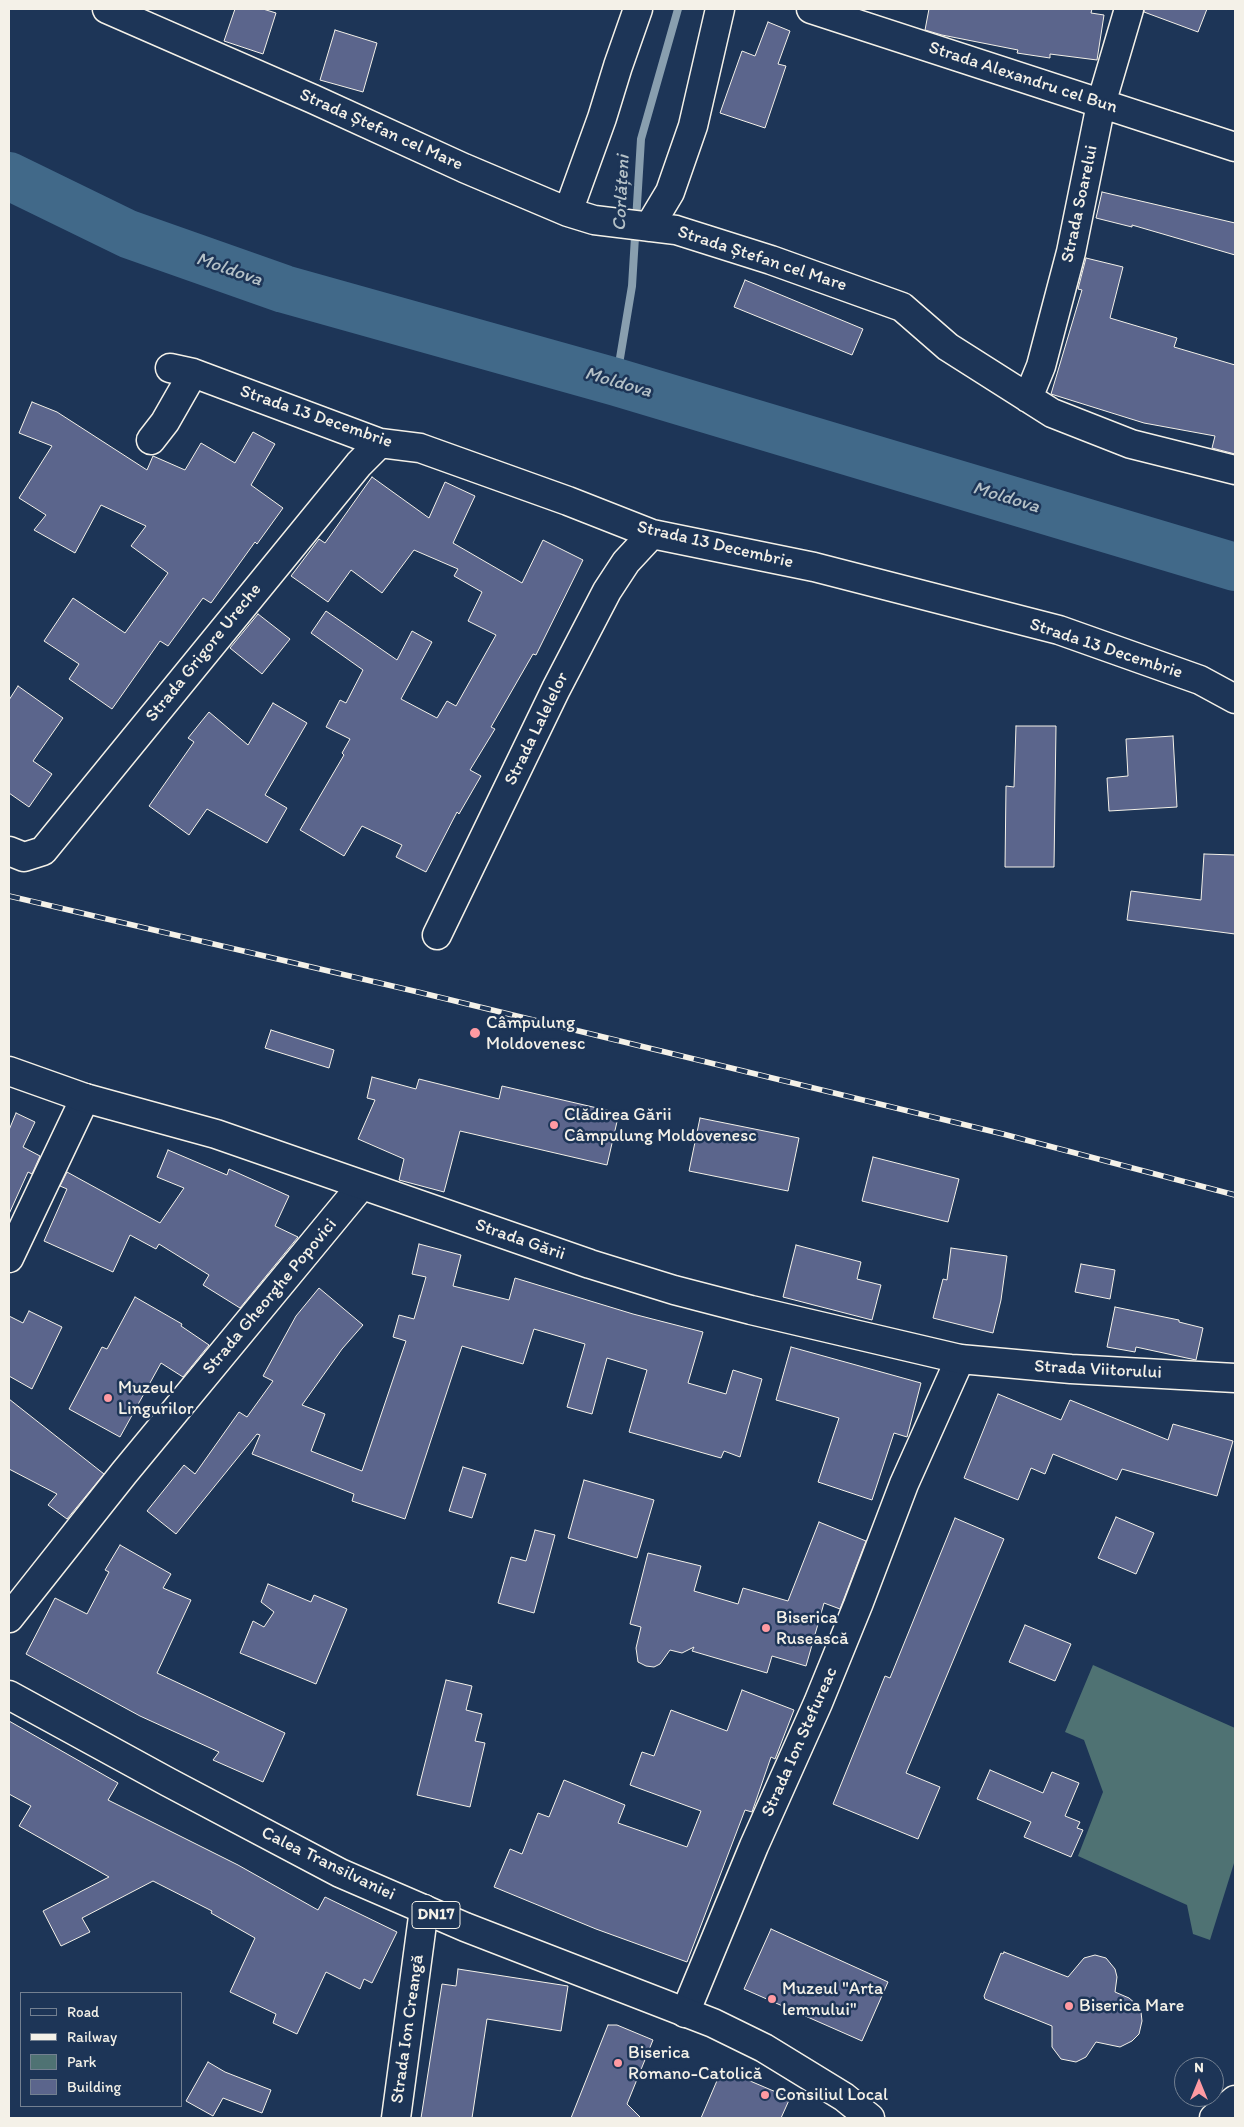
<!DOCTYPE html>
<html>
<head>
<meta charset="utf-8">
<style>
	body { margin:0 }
	#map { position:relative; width:1244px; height:2127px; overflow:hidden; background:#1d3557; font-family:Itim,sans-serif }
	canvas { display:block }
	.frame { position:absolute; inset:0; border:10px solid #f4f1e8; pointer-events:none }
	.legend { position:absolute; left:20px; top:1992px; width:162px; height:115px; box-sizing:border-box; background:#1d3557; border:1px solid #738091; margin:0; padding:6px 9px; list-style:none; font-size:15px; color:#f4f1e8 }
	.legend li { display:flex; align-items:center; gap:10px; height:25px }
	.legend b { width:25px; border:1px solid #738091 }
	.north { position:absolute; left:1174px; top:2057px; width:50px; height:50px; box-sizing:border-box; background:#1d3557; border:1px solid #738091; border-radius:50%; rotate:0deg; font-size:14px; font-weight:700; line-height:20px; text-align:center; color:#f4f1e8 }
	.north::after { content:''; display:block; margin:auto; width:18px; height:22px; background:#ff9aa2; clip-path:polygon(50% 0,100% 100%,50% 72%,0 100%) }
</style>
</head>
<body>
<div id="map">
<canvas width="1244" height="2127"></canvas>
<div class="frame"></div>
<ul class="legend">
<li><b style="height:6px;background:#1d3557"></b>Road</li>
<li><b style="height:6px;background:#f4f1e8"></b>Railway</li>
<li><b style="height:14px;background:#4f7273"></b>Park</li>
<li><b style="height:14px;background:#5b658c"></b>Building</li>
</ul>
<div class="north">N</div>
</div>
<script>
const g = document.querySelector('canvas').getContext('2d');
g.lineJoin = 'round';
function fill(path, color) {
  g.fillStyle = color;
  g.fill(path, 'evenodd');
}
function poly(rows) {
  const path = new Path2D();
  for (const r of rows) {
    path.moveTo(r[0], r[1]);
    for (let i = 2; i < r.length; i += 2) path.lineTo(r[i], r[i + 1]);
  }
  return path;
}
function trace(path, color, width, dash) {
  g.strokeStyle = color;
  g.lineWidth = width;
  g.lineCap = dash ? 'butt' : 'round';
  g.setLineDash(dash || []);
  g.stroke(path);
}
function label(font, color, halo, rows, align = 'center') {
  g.font = font + ' Itim,sans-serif';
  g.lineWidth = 5;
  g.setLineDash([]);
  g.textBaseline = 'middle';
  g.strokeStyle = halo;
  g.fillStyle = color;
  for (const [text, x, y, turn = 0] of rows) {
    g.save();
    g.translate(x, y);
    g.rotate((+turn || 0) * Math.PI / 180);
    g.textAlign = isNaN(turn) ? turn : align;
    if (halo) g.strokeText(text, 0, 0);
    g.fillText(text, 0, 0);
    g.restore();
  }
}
const green = poly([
	[1093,1665,1235,1728,1235,1860,1210,1940,1193,1934,1187,1905,1078,1856,1103,1792,1084,1740,1065,1732]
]);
const stream = poly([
	[616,382,632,286,641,139,678,9]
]);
const river = poly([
	[9,176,128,234,284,289,616,382,1235,567]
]);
const building = poly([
	[235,9,263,9,276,13,263,54,224,41,235,9],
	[929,9,1092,9,1091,13,1104,15,1097,60,1050,54,1050,58,1017,53,1018,50,942,35,925,30,929,9],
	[1144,9,1207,9,1198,32,1144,12,1144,9],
	[768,22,790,31,778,64,786,66,765,128,720,113,742,51,755,56,768,22],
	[335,30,377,43,363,92,320,80,335,30],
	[1102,192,1235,223,1235,255,1132,225,1132,227,1096,218,1102,192],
	[1086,258,1123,267,1110,318,1177,338,1174,347,1235,365,1235,454,1212,448,1215,436,1144,423,1051,394,1082,290,1078,289,1086,258],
	[745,280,863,329,852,355,734,307,745,280],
	[32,402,57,412,147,470,153,456,185,470,201,443,235,463,253,432,275,444,251,485,283,508,257,544,255,542,211,603,203,598,168,646,160,641,112,709,69,679,79,664,44,641,73,598,125,633,168,573,131,546,146,526,101,505,75,553,34,530,46,515,19,498,52,446,19,433,32,402],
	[372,477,429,518,445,482,475,496,453,543,522,583,543,540,583,560,536,655,533,654,491,727,495,729,470,770,481,776,459,814,457,812,426,872,396,857,402,845,362,826,344,856,300,830,344,755,342,753,350,739,326,727,340,700,346,703,363,670,311,633,326,611,397,660,412,631,432,642,401,699,437,718,447,701,456,706,496,635,468,621,482,592,454,576,458,569,414,550,382,593,351,570,328,602,291,576,319,539,325,543,372,477],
	[258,614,290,639,262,674,230,648,258,614],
	[18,686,63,718,33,761,52,774,29,807,9,793,9,700,18,686],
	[273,703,307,723,265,795,287,808,267,843,207,809,189,835,149,806,194,742,188,738,209,712,248,745,273,703],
	[1016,726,1056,726,1054,867,1005,867,1006,786,1014,787,1016,726],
	[1173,736,1177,807,1109,811,1107,778,1128,776,1126,739,1173,736],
	[1204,854,1235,855,1235,934,1127,920,1131,891,1201,900,1204,854],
	[271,1030,334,1050,329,1068,265,1048,271,1030],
	[372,1077,416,1089,419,1079,499,1099,502,1086,619,1113,607,1165,460,1131,444,1192,399,1180,404,1159,358,1139,375,1100,367,1098,372,1077],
	[16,1113,35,1122,23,1147,40,1156,32,1174,28,1172,9,1214,9,1130,16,1113],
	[700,1118,799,1138,788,1191,689,1171,700,1118],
	[168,1150,227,1175,229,1169,289,1196,275,1226,298,1237,240,1308,203,1285,209,1275,159,1244,156,1249,130,1235,113,1272,44,1241,67,1189,60,1186,67,1172,160,1223,184,1188,157,1177,168,1150],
	[873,1157,959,1179,948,1222,862,1201,873,1157],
	[419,1244,461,1255,453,1286,509,1300,515,1278,633,1314,703,1332,688,1383,726,1394,733,1370,762,1379,740,1457,724,1451,721,1458,629,1432,647,1370,607,1358,592,1414,567,1407,585,1344,534,1329,523,1364,462,1346,405,1519,352,1501,354,1494,252,1454,260,1435,257,1434,176,1534,147,1511,184,1465,195,1474,239,1412,247,1417,273,1381,263,1376,296,1316,319,1288,363,1325,342,1349,302,1405,325,1414,311,1451,362,1471,406,1341,393,1337,399,1315,414,1319,426,1277,412,1274,419,1244],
	[796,1245,861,1262,857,1279,881,1285,872,1320,783,1297,796,1245],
	[951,1248,1007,1256,1001,1300,993,1333,933,1318,943,1279,947,1280,951,1248],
	[1081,1264,1115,1270,1110,1299,1075,1292,1081,1264],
	[135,1297,182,1324,181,1326,209,1345,183,1377,161,1363,120,1437,69,1409,102,1347,107,1349,135,1297],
	[1115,1307,1179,1320,1179,1322,1203,1328,1196,1360,1136,1347,1135,1352,1107,1347,1115,1307],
	[29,1311,62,1327,32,1389,9,1376,9,1316,23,1323,29,1311],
	[791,1347,921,1383,907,1437,894,1433,872,1500,818,1482,839,1418,776,1400,791,1347],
	[998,1394,1061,1420,1070,1400,1168,1440,1173,1424,1233,1441,1217,1496,1122,1469,1117,1480,1053,1454,1045,1474,1031,1468,1018,1500,964,1478,998,1394],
	[9,1399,104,1474,67,1519,48,1505,57,1494,9,1469,9,1399],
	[463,1467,486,1474,472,1518,449,1511,463,1467],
	[584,1480,654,1500,637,1558,568,1538,584,1480],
	[1116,1517,1154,1533,1136,1574,1098,1558,1116,1517],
	[955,1518,1004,1539,906,1773,940,1787,918,1839,833,1804,885,1676,890,1678,955,1518],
	[819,1522,866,1541,840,1609,824,1603,806,1666,772,1656,767,1673,692,1651,694,1647,682,1653,670,1650,660,1664,654,1667,646,1666,638,1662,636,1648,641,1627,630,1624,648,1553,701,1566,694,1591,738,1604,743,1588,788,1601,819,1522],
	[535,1530,555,1535,534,1613,498,1603,511,1557,526,1561,535,1530],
	[120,1545,171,1574,163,1588,191,1600,157,1673,285,1733,263,1782,213,1760,219,1752,140,1716,26,1654,55,1598,87,1614,109,1572,105,1570,120,1545],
	[268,1584,311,1602,314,1595,347,1609,316,1684,240,1653,253,1621,264,1627,274,1612,261,1602,268,1584],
	[1025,1625,1071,1644,1055,1681,1009,1662,1025,1625],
	[446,1680,472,1686,466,1710,482,1714,475,1741,485,1743,470,1807,417,1795,446,1680],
	[742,1690,794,1710,775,1759,771,1757,752,1812,745,1810,687,1962,596,1929,494,1887,510,1849,522,1854,538,1813,549,1817,564,1780,625,1805,618,1823,687,1847,701,1811,630,1785,642,1752,654,1756,671,1710,727,1731,742,1690],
	[9,1721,118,1783,108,1800,238,1865,318,1910,325,1897,397,1932,372,1983,364,1979,360,1989,326,1972,297,2034,273,2023,276,2014,230,1992,255,1938,211,1913,212,1911,153,1881,82,1918,90,1932,61,1946,43,1911,109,1877,19,1826,31,1806,9,1794,9,1721],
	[990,1770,1043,1793,1052,1772,1079,1783,1065,1816,1080,1822,1077,1828,1083,1830,1071,1857,1024,1837,1031,1822,977,1799,990,1770],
	[771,1929,888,1982,862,2041,744,1989,771,1929],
	[1004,1952,1068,1977,1084,1958,1095,1955,1106,1958,1115,1969,1117,1977,1115,1992,1129,1998,1136,2004,1141,2012,1142,2021,1139,2034,1132,2041,1120,2047,1096,2042,1086,2057,1076,2062,1061,2059,1052,2047,1052,2026,985,1999,984,1996,1001,1953,1003,1954,1004,1952],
	[458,1969,568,1986,561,2031,487,2019,472,2118,421,2118,442,1984,456,1986,458,1969],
	[608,2025,617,2025,653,2040,627,2104,641,2118,571,2118,608,2025],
	[208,2062,225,2072,271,2090,262,2113,223,2098,213,2116,186,2101,208,2062],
	[722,2069,790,2098,781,2118,701,2118,722,2069]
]);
const minor = poly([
	[107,9,313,99,464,168,568,212,594,220,676,230,771,260,902,307,948,347,1052,413,1131,444,1235,470],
	[811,9,1235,147],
	[568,212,602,118,618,66,638,9],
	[649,227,670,192,693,126,720,9],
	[170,368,193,373,380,443,420,448,568,501,652,534,814,567,1059,630,1200,680,1235,699],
	[1028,398,1041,366,1071,252,1101,104,1129,9],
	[151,440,165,422,193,373],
	[9,851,24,857,43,851,359,464,380,443],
	[437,935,556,689,607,591,626,562,652,534],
	[9,1258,85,1098],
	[9,1618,124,1473,361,1186],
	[685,2013,754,1846,818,1703,858,1605,904,1484,960,1359],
	[396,2118,424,1909],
	[1214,2118,1235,2100]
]);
const tertiary = poly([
	[9,1071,85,1098,216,1134,590,1264,674,1290,751,1310,960,1359,1071,1369,1235,1378]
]);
const trunk = poly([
	[9,1695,168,1782,340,1873,465,1927,713,2023,764,2048,844,2097,870,2118]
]);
const rail = poly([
	[9,896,418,992,1003,1134,1235,1195]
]);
const markers = [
	[475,1033,6,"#ff9aa2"],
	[554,1125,5,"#ff9aa2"],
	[108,1398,5,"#ff9aa2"],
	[766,1628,5,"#ff9aa2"],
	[772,1999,5,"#ff9aa2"],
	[1069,2006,5,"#ff9aa2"],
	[618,2063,5,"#ff9aa2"],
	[765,2095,5,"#ff9aa2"]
];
const shields = [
	[436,1915,48]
];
const shieldNames = [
	["DN17",436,1915]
];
const streetNames = [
	["Strada Alexandru cel Bun",1023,78,18],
	["Strada Ștefan cel Mare",381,130,24],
	["Strada Soarelui",1080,204,-78],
	["Strada Ștefan cel Mare",762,259,18],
	["Strada 13 Decembrie",316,417,19],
	["Strada 13 Decembrie",715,545,13],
	["Strada 13 Decembrie",1106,649,18],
	["Strada Grigore Ureche",204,653,-51],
	["Strada Lalelelor",537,729,-64],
	["Strada Gării",520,1240,19],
	["Strada Gheorghe Popovici",270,1297,-50],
	["Strada Viitorului",1098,1370,3],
	["Strada Ion Stefureac",800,1742,-66],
	["Calea Transilvaniei",328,1864,26],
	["Strada Ion Creangă",408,2029,-82]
];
const poiNames = [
	["Câmpulung",486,1023],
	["Moldovenesc",486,1044],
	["Clădirea Gării",564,1115],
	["Câmpulung Moldovenesc",564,1136],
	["Muzeul",118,1388],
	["Lingurilor",118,1409],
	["Biserica",776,1618],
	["Rusească",776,1639],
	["Muzeul \"Arta",782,1989],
	["lemnului\"",782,2010],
	["Biserica Mare",1079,2006],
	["Biserica",628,2053],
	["Romano-Catolică",628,2074],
	["Consiliul Local",775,2095]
];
const waterNames = [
	["Corlățeni",622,193,-87],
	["Moldova",229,270,19],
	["Moldova",618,383,16],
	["Moldova",1006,498,17]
];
fill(green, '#4f7273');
trace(stream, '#899faf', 8);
trace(river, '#416989', 48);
fill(building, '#5b658c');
trace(building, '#f4f1e8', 1);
trace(minor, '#f4f1e8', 31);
trace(tertiary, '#f4f1e8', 31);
trace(trunk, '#f4f1e8', 31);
trace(minor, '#1d3557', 28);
trace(tertiary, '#1d3557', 28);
trace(trunk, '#1d3557', 28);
trace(rail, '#f4f1e8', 5.5);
trace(rail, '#1d3557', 4, [11]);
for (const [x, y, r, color] of markers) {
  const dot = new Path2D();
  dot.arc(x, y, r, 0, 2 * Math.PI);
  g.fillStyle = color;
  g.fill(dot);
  trace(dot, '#1d3557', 2);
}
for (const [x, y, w] of shields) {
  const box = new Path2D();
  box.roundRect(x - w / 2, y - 13.5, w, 27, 4);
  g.fillStyle = '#1d3557';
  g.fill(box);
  trace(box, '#f4f1e8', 1);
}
label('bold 16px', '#f4f1e8', null, shieldNames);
label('18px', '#f4f1e8', '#1d3557', streetNames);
label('18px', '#f4f1e8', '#1d3557', poiNames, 'left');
label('italic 19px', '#b5c1c7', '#1d3557', waterNames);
</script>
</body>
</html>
